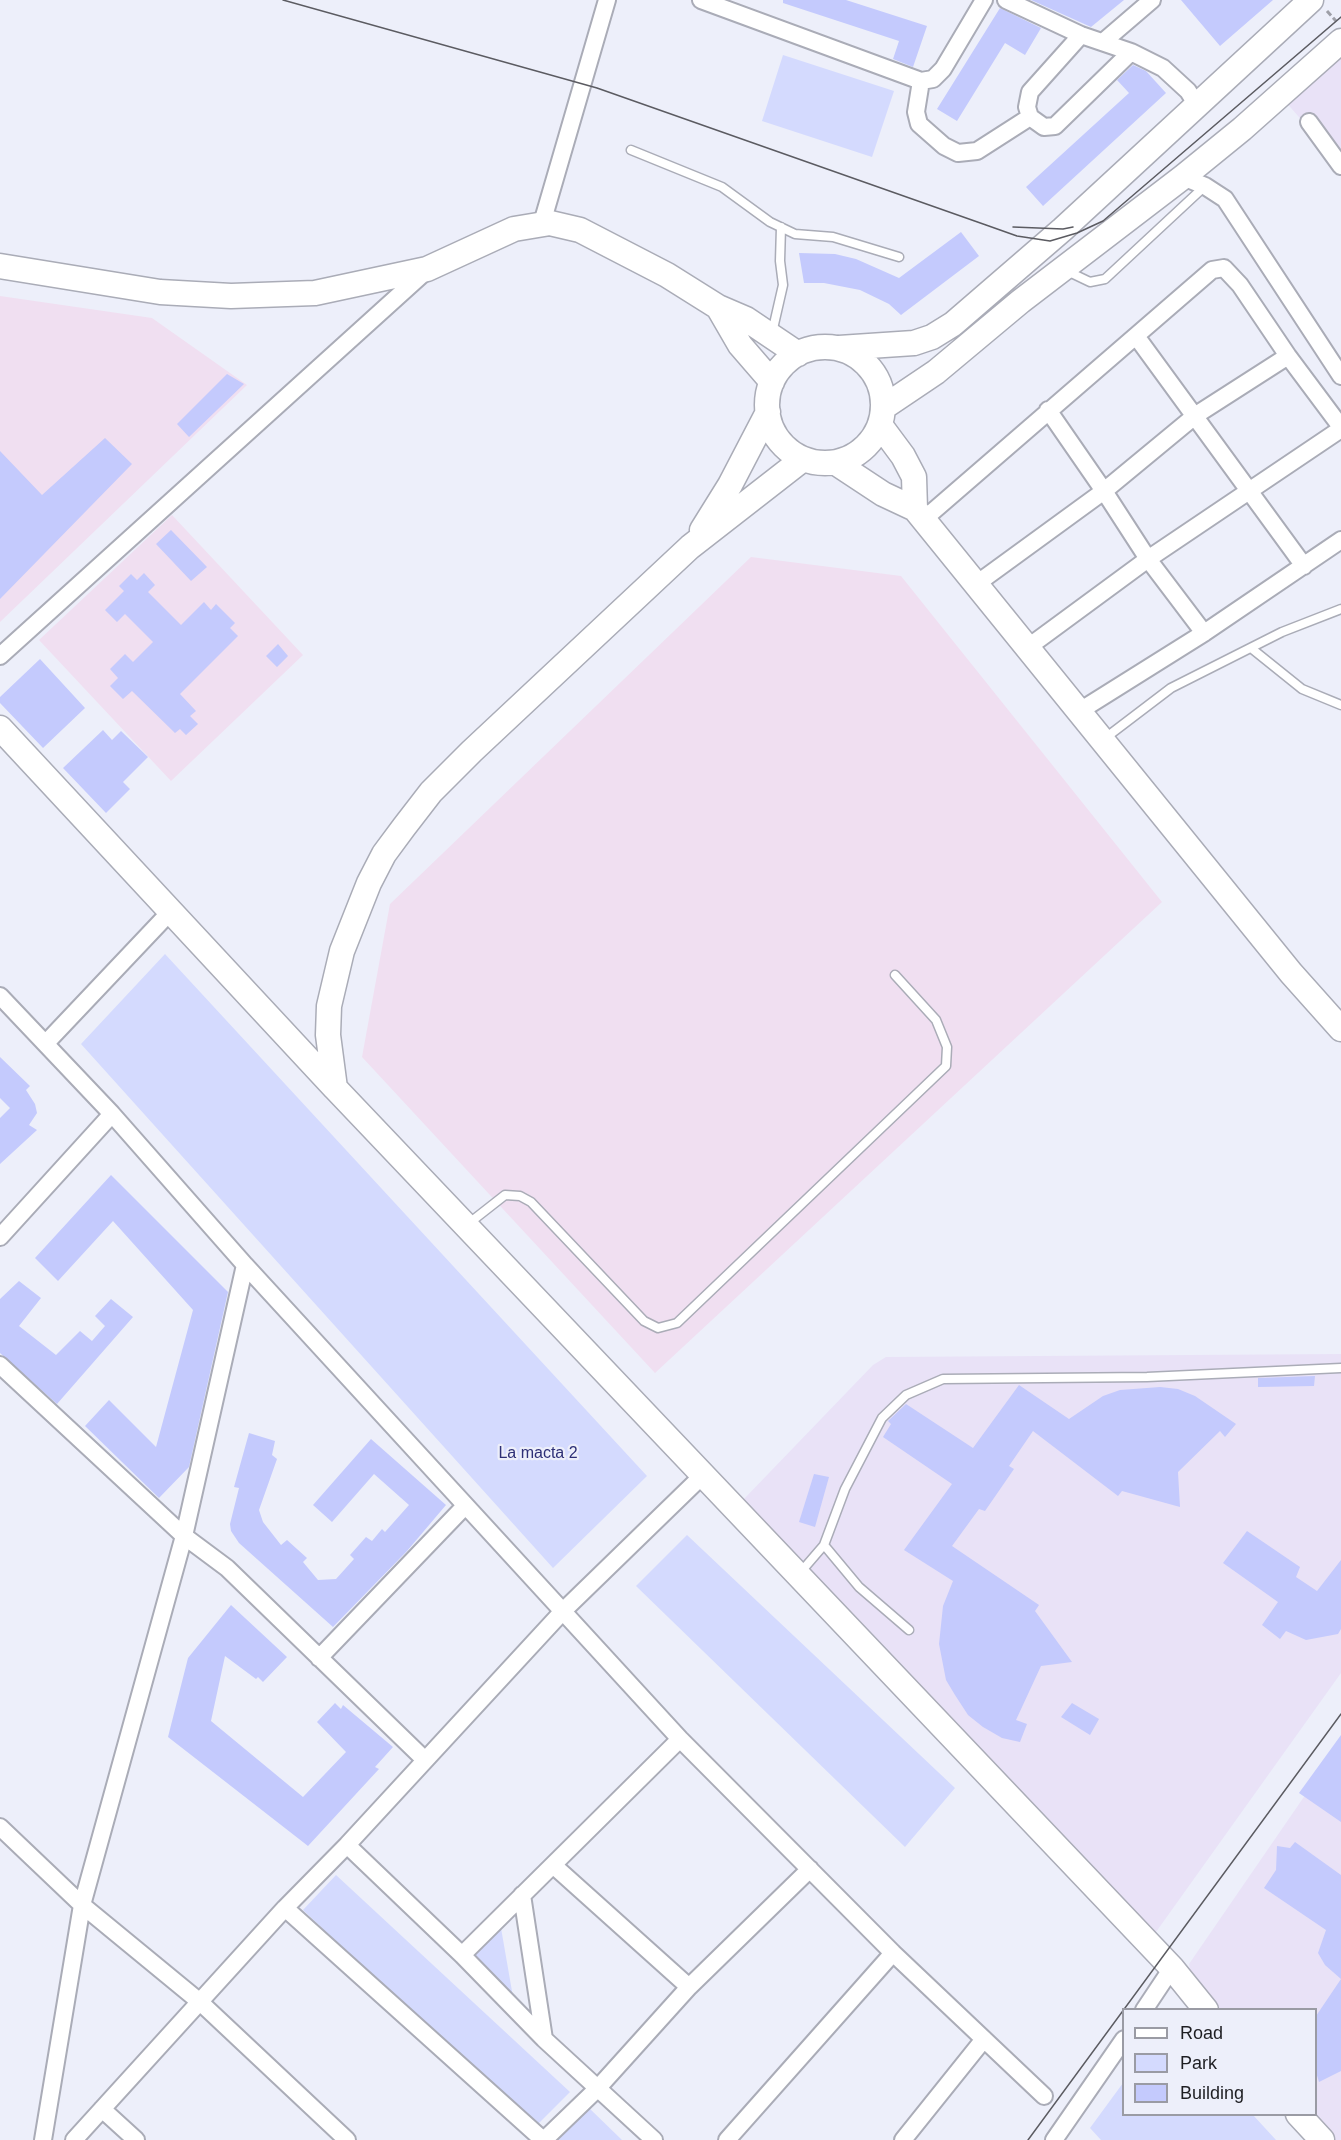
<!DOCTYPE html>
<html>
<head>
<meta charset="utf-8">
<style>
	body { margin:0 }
	#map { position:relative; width:1341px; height:2140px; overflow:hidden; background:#edeffa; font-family:Helvetica,sans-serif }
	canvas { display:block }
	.legend { position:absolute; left:1122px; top:2008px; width:195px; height:108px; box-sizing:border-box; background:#edeffa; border:2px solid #9a9ba4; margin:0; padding:8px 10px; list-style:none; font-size:18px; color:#1e1e22 }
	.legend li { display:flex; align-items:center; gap:12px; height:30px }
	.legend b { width:30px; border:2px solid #9a9ba4 }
</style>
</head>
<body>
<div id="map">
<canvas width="1341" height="2140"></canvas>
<ul class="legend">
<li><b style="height:8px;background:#fff"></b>Road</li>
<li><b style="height:16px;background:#d4dafe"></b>Park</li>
<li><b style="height:16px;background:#c4cafd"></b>Building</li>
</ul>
</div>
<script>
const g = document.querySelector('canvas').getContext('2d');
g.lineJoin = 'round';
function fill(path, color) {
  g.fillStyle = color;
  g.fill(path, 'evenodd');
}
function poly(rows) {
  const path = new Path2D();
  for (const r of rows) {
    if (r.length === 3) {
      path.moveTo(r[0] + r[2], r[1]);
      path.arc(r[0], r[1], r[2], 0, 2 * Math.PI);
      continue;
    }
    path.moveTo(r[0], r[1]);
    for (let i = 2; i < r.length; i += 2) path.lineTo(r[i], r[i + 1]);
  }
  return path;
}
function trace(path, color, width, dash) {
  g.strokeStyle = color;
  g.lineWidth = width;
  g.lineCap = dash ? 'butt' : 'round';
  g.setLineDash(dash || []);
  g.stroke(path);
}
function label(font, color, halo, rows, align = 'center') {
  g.font = font + ' Helvetica,sans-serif';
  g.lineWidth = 4.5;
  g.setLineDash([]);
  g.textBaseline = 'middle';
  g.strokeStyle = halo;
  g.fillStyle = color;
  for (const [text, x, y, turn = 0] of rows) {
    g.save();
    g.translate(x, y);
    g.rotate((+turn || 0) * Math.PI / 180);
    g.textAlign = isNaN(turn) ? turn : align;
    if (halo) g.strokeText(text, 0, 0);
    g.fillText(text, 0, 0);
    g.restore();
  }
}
const education = poly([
	[1341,49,1341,165,1284,100],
	[1341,1354,1341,1673,1156,1932,1136,1932,744,1515,743,1500,873,1365,886,1357],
	[1341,1743,1341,2140,1330,2140,1306,2115,1316,2114,1316,2010,1207,2009,1194,1997,1189,1964]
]);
const medical = poly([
	[0,296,152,318,247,385,0,622],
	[172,515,303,655,171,781,39,640],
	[751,557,901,576,1162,902,655,1373,362,1057,390,904]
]);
const green = poly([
	[783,55,894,91,872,157,762,121],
	[165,954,647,1476,553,1568,81,1044],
	[687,1535,955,1788,905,1847,636,1586],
	[336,1875,570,2092,534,2128,303,1910],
	[501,1928,513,1997,470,1958],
	[1123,2083,1124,2114,1253,2115,1276,2140,1101,2140,1090,2128],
	[588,2107,622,2140,557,2140]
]);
const building = poly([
	[783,0,846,0,927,26,913,67,893,59,899,41,783,3],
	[1031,0,1124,0,1091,27],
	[1181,0,1273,0,1220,46],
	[1000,8,1041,28,1025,55,1005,43,957,121,937,109],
	[1133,65,1146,71,1166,93,1043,206,1026,187,1129,93,1117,80],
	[961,232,979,256,901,315,889,304,860,290,824,283,804,283,799,253,835,254,856,259,899,278],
	[227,374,244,384,189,437,177,424],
	[105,438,132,464,0,599,0,451,42,495],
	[171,530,207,567,191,581,156,544],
	[144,573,155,585,148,592,181,625,204,602,211,610,216,604,235,623,230,628,238,636,180,694,196,711,190,716,198,724,186,735,180,729,175,733,132,691,123,699,110,686,118,678,110,669,125,654,133,662,153,642,125,614,117,622,105,610,124,591,119,586,131,574,137,580],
	[278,644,288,656,277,667,266,656],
	[40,659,85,708,43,748,0,703,0,697],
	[103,730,112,740,121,731,148,757,123,782,130,789,106,813,63,768],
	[0,1057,30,1086,26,1090,35,1104,37,1113,29,1125,37,1130,0,1164,0,1118,10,1108,0,1098],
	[111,1175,228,1292,189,1467,159,1498,85,1426,109,1400,156,1447,193,1310,113,1221,58,1281,35,1258],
	[19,1281,41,1298,19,1326,56,1355,80,1331,92,1341,105,1326,95,1316,111,1299,133,1317,57,1404,0,1353,0,1299],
	[1315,1376,1314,1386,1258,1387,1258,1378],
	[1019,1385,1069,1419,1103,1396,1120,1390,1160,1387,1178,1389,1195,1396,1236,1424,1225,1437,1220,1431,1178,1472,1180,1507,1122,1491,1118,1496,1033,1431,1009,1466,1014,1469,985,1511,979,1509,952,1546,1039,1605,1035,1611,1072,1662,1041,1666,1016,1720,1027,1724,1020,1742,1002,1738,983,1727,968,1715,955,1695,946,1680,939,1644,943,1606,953,1581,904,1550,952,1484,883,1437,891,1424,888,1421,906,1404,973,1448],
	[249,1433,275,1441,272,1455,277,1459,259,1510,263,1522,281,1545,287,1540,307,1558,303,1562,318,1580,336,1579,354,1559,350,1555,366,1537,372,1541,382,1529,385,1532,409,1505,374,1474,332,1522,313,1505,371,1439,446,1505,407,1551,333,1627,239,1543,231,1531,230,1524,239,1488,234,1487],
	[814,1474,829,1477,815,1527,799,1522],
	[1247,1531,1300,1567,1296,1577,1317,1591,1341,1560,1341,1629,1338,1634,1306,1640,1286,1631,1280,1639,1262,1625,1278,1602,1223,1563],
	[231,1605,287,1657,263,1682,258,1677,256,1679,225,1656,211,1721,303,1797,346,1752,317,1722,335,1703,341,1709,343,1705,393,1747,375,1767,379,1769,308,1846,168,1737,188,1658],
	[1072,1703,1099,1719,1090,1735,1061,1717],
	[1341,1735,1341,1822,1299,1793],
	[1295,1842,1341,1875,1341,2071,1319,2082,1316,2072,1316,2016,1341,1979,1325,1965,1318,1953,1326,1930,1264,1888,1276,1870,1277,1846,1290,1848]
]);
const path = poly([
	[1327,11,1336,21]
]);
const service = poly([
	[631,150,722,187,770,222,795,234,833,237,899,257],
	[1067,271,1090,282,1105,279,1205,186],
	[772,333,783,285,780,261,781,227],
	[1251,648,1302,689,1341,705],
	[1104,739,1171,688,1282,632,1341,609],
	[468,1224,505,1195,520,1196,531,1202,644,1321,658,1328,677,1323,946,1066,947,1047,936,1020,895,975],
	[824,1545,859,1587,909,1630],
	[799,1574,824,1545,845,1489,882,1418,906,1395,943,1379,1147,1377,1341,1368]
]);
const minor = poly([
	[701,0,921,81,933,79,943,69,984,0],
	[1006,0,1081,35,1131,52,1163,68,1188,91,1198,107],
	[1081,35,1030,92,1027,107,1030,117,1044,127,1055,126,1131,52],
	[1103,42,1152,0],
	[921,81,916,112,919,124,944,146,958,153,977,151,1030,117],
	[1309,122,1341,166],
	[1183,177,1205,186,1225,199,1341,376],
	[542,223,607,0],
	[1136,336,1304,566],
	[923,520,1212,270,1224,268,1240,285,1288,356,1341,427],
	[975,585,1104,491,1048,410],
	[1204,633,1148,559,1104,491,1196,415,1288,356],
	[1027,648,1148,559,1341,429],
	[0,656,427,270],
	[1078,712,1204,633,1341,540],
	[0,996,112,1114,0,1237],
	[46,1043,171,911],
	[112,1114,245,1265,184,1536],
	[245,1265,680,1739,893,1953,1044,2096],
	[0,1365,184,1536],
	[319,1658,465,1506],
	[0,1827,82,1905,200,2002,347,2140],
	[347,1845,462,1955,544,2039,654,2140],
	[553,1865,689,1987],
	[522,1895,544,2039],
	[285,1908,543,2140],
	[462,1955,680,1739],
	[1144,2010,1172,1968],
	[102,2109,136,2140],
	[43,2140,82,1905,184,1536,227,1568,424,1759],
	[74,2140,285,1908,347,1845,563,1611,702,1476],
	[544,2140,597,2089,689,1987,810,1869],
	[727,2140,893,1953],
	[903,2140,984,2039],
	[1054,2140,1124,2039]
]);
const secondary = poly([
	[0,266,160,292,231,296,315,293,427,269,514,229,550,223,580,230,667,275,718,307,746,319,798,354],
	[718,307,740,345,772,382],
	[825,405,58],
	[839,348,914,343,932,337,953,324,1063,229,1311,0],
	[884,407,936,372,1021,301,1183,177,1242,129,1341,41],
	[880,425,903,456,914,477,915,509],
	[803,459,690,547,472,751,431,792,404,827,384,854,369,883,342,951,329,1006,328,1035,335,1088,1172,1968,1206,2010],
	[836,463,883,494,915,509,1291,973,1341,1029],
	[702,530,730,485,768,412],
	[0,728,335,1088],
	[1298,2114,1322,2140]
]);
const tram = poly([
	[283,0,597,88,986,225,1017,236,1050,241,1077,233,1103,221,1341,17],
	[1013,227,1063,229,1073,227],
	[1028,2140,1341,1714]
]);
const parkNames = [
	["La macta 2",538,1454]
];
fill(education, '#e9e2f7');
fill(medical, '#f0dff1');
fill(green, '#d4dafe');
fill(building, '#c4cafd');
trace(service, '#aaacb7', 11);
trace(minor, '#aaacb7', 20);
trace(secondary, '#aaacb7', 27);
trace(path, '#9e9fa7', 3, [6, 3]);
trace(service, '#fff', 8);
trace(minor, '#fff', 16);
trace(secondary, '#fff', 24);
trace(tram, '#5b5b61', 1.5);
label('16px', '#2d2f76', '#edeffa', parkNames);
</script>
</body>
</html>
